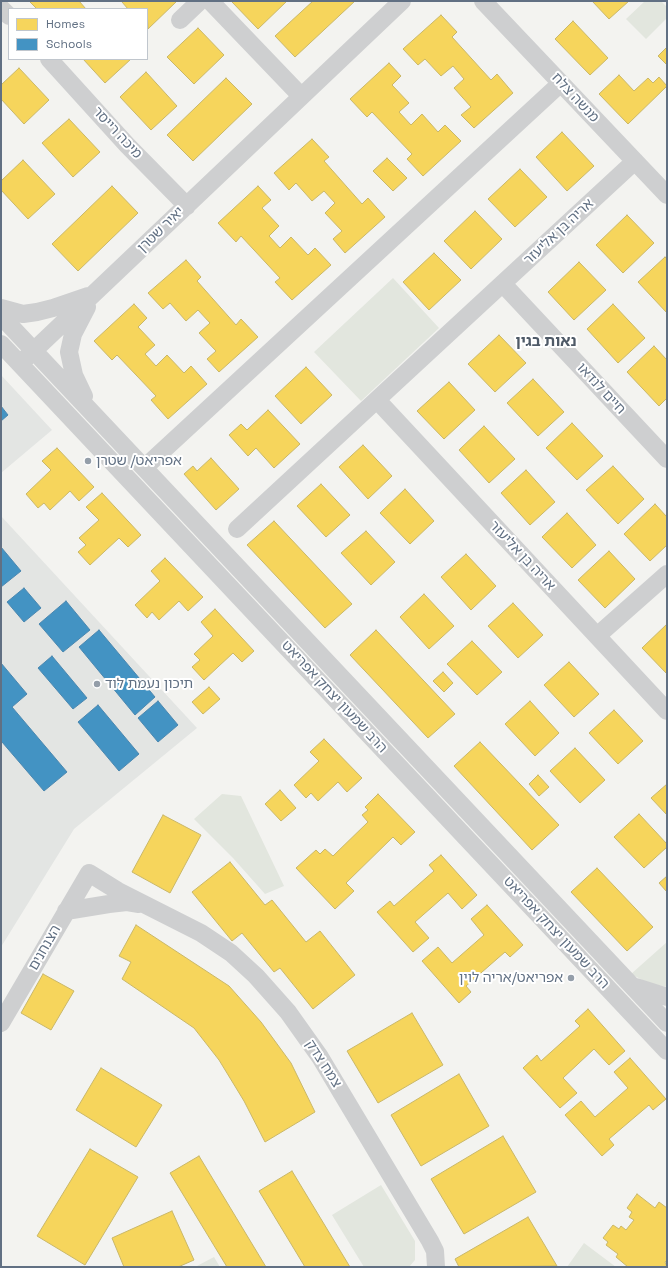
<!DOCTYPE html>
<html>
<head>
<meta charset="utf-8">
<style>
	body { margin:0 }
	#map { position:relative; width:668px; height:1268px; overflow:hidden; background:#f3f3f0; font-family:"Space Grotesk",sans-serif }
	canvas { display:block }
	.frame { position:absolute; inset:0; border:2px solid #617083; pointer-events:none }
	.legend { position:absolute; left:8px; top:8px; width:140px; height:52px; box-sizing:border-box; background:#fff; border:1px solid #c0c6cd; margin:0; padding:5px 7px; list-style:none; font-size:12px; color:#617083 }
	.legend li { display:flex; align-items:center; gap:8px; height:20px }
	.legend b { width:20px; border:1px solid #c0c6cd }
</style>
</head>
<body>
<div id="map">
<canvas width="668" height="1268"></canvas>
<div class="frame"></div>
<ul class="legend">
<li><b style="height:11px;background:#f6d55c"></b>Homes</li>
<li><b style="height:11px;background:#4393c3"></b>Schools</li>
</ul>
</div>
<script>
const g = document.querySelector('canvas').getContext('2d');
g.lineJoin = 'round';
function fill(path, color) {
  g.fillStyle = color;
  g.fill(path, 'evenodd');
}
function poly(rows) {
  const path = new Path2D();
  for (const r of rows) {
    path.moveTo(r[0], r[1]);
    for (let i = 2; i < r.length; i += 2) path.lineTo(r[i], r[i + 1]);
  }
  return path;
}
function trace(path, color, width, dash) {
  g.strokeStyle = color;
  g.lineWidth = width;
  g.lineCap = dash ? 'butt' : 'round';
  g.setLineDash(dash || []);
  g.stroke(path);
}
function label(font, color, halo, rows, align = 'center') {
  g.font = font + ' "Space Grotesk","Noto Sans Hebrew",sans-serif';
  g.lineWidth = 4;
  g.setLineDash([]);
  g.textBaseline = 'middle';
  g.strokeStyle = halo;
  g.fillStyle = color;
  for (const [text, x, y, turn = 0] of rows) {
    g.save();
    g.translate(x, y);
    g.rotate((+turn || 0) * Math.PI / 180);
    g.textAlign = isNaN(turn) ? turn : align;
    if (halo) g.strokeText(text, 0, 0);
    g.fillText(text, 0, 0);
    g.restore();
  }
}
const built = poly([
	[1,375,52,430,1,473],
	[1,516,197,728,74,829,1,947]
]);
const green = poly([
	[645,1,661,1,667,7,667,18,646,39,626,19],
	[393,278,439,328,361,401,314,352],
	[222,794,241,796,284,886,265,894,233,858,194,819],
	[667,942,667,987,648,983,631,974],
	[381,1185,415,1241,415,1260,409,1267,364,1267,332,1215],
	[584,1243,616,1267,567,1267],
	[214,1257,220,1267,195,1267]
]);
const homes = poly([
	[29,1,79,1,86,9,37,9,29,1],
	[123,1,177,1,148,29,147,9,128,9,122,2,123,1],
	[233,1,287,1,258,29,232,2,233,1],
	[313,1,355,1,295,57,275,36,313,1],
	[592,1,629,1,609,19,592,1],
	[441,15,457,32,452,37,491,80,497,74,513,93,474,128,461,115,471,107,454,88,464,79,453,66,441,76,425,59,418,65,403,49,441,15],
	[573,21,608,58,590,75,555,39,573,21],
	[198,28,224,55,194,84,167,57,198,28],
	[667,47,667,65,658,56,667,47],
	[83,59,131,59,105,83,83,59],
	[389,63,401,76,392,85,409,103,399,112,411,125,422,114,438,132,445,125,461,141,423,176,407,159,412,154,372,112,367,117,350,99,389,63],
	[19,68,49,100,24,124,1,99,1,85,19,68],
	[146,72,177,106,151,130,120,97,146,72],
	[619,75,634,91,648,78,653,83,659,77,667,86,628,124,599,94,619,75],
	[226,78,252,104,193,161,167,135,226,78],
	[69,119,100,152,73,177,42,143,69,119],
	[562,132,594,166,567,191,536,157,562,132],
	[312,139,329,157,324,161,362,204,368,198,385,217,345,253,333,239,342,231,325,213,335,203,324,191,312,201,296,183,289,190,274,173,312,139],
	[387,158,407,178,393,191,373,171,387,158],
	[23,160,55,194,28,219,1,190,1,181,23,160],
	[520,169,547,197,515,227,488,199,520,169],
	[112,186,138,213,78,271,52,244,112,186],
	[258,186,271,200,262,208,279,226,269,236,280,248,291,237,308,255,315,248,331,265,292,300,275,282,280,278,241,236,236,242,218,223,258,186],
	[475,211,502,239,471,269,444,241,475,211],
	[627,215,654,243,623,273,596,245,627,215],
	[434,253,461,280,429,310,403,282,434,253],
	[665,257,667,259,667,313,638,282,665,257],
	[186,260,201,277,197,281,236,325,241,319,258,337,219,372,207,359,216,351,199,333,210,323,198,310,186,321,170,303,163,309,148,293,186,260],
	[579,262,606,290,574,320,548,292,579,262],
	[134,304,147,318,138,327,155,345,145,354,156,366,167,355,184,373,191,366,207,384,168,419,151,400,156,396,117,355,112,360,94,341,134,304],
	[613,304,645,338,618,363,587,329,613,304],
	[499,335,526,363,495,392,468,364,499,335],
	[654,346,667,360,667,398,659,406,627,372,654,346],
	[306,367,332,395,301,424,275,396,306,367],
	[533,379,564,412,538,436,507,403,533,379],
	[449,382,475,410,444,439,417,411,449,382],
	[268,410,300,444,274,468,256,448,248,456,229,435,241,424,247,430,268,410],
	[572,423,603,456,577,480,546,448,572,423],
	[484,426,515,459,489,483,459,450,484,426],
	[363,445,392,476,368,499,339,467,363,445],
	[57,448,94,487,79,501,70,491,50,510,44,503,38,508,26,494,51,470,42,461,57,448],
	[211,458,239,489,216,510,184,474,193,466,197,471,211,458],
	[613,466,644,499,618,524,586,490,613,466],
	[526,470,555,502,530,525,501,493,526,470],
	[321,484,350,515,326,537,297,506,321,484],
	[405,489,434,521,410,544,380,513,405,489],
	[102,493,141,535,128,547,119,538,90,565,78,552,86,545,79,538,99,520,86,507,102,493],
	[655,504,667,517,667,545,650,561,624,534,655,504],
	[567,513,596,545,572,568,542,537,567,513],
	[274,521,352,604,325,628,247,545,274,521],
	[366,531,395,562,371,585,341,553,366,531],
	[609,551,635,579,605,608,578,580,609,551],
	[466,554,496,586,471,610,441,577,466,554],
	[165,558,203,597,188,611,179,601,159,620,152,612,147,618,135,605,160,581,151,571,165,558],
	[424,594,454,626,429,649,400,617,424,594],
	[513,603,543,635,518,658,488,626,513,603],
	[215,609,254,651,242,662,233,653,204,680,192,667,200,660,194,654,213,636,201,622,215,609],
	[667,624,667,674,642,648,667,624],
	[376,630,455,714,428,738,350,655,376,630],
	[472,641,502,672,477,695,447,664,472,641],
	[569,662,599,694,574,717,544,685,569,662],
	[443,672,453,683,444,692,433,681,443,672],
	[209,687,220,699,203,714,192,702,209,687],
	[530,701,559,733,535,756,505,724,530,701],
	[614,710,643,741,618,764,589,733,614,710],
	[324,739,362,778,347,792,338,782,318,801,311,793,306,798,294,785,319,761,310,752,324,739],
	[480,742,559,825,532,850,454,766,480,742],
	[575,748,605,780,580,803,550,771,575,748],
	[538,775,549,787,539,796,529,784,538,775],
	[667,784,667,815,651,798,667,784],
	[280,790,296,808,281,821,265,804,280,790],
	[378,794,415,832,401,845,393,837,346,883,354,891,335,909,296,868,316,850,320,854,325,849,333,856,368,822,362,815,368,810,365,807,378,794],
	[639,814,667,844,667,847,644,868,614,837,639,814],
	[163,815,201,835,170,893,132,872,163,815],
	[441,855,477,895,462,909,448,893,415,922,429,938,413,952,377,912,390,901,394,906,434,871,429,865,441,855],
	[230,862,265,905,272,900,306,942,320,931,355,975,313,1009,280,968,274,972,242,933,232,941,192,892,230,862],
	[597,868,653,927,627,951,571,892,597,868],
	[667,876,667,892,659,883,667,876],
	[487,905,523,945,510,957,505,952,466,986,471,992,459,1003,422,961,438,947,452,963,484,935,471,919,487,905],
	[136,925,229,986,261,1022,291,1063,315,1112,265,1142,244,1101,219,1060,194,1028,122,979,131,962,119,956,136,925],
	[43,974,74,991,51,1030,21,1013,43,974],
	[588,1009,625,1051,609,1065,594,1049,563,1078,577,1093,560,1108,523,1068,537,1055,541,1061,580,1026,575,1021,588,1009],
	[412,1013,443,1065,378,1103,347,1051,412,1013],
	[630,1058,666,1099,653,1110,649,1105,609,1139,614,1145,602,1156,565,1115,581,1101,595,1117,628,1088,614,1072,630,1058],
	[101,1068,162,1105,136,1147,76,1110,101,1068],
	[459,1074,489,1126,421,1166,391,1115,459,1074],
	[503,1136,536,1192,464,1234,431,1179,503,1136],
	[90,1149,138,1177,85,1265,37,1236,90,1149],
	[199,1156,266,1267,227,1267,170,1173,199,1156],
	[292,1171,350,1267,305,1267,259,1191,292,1171],
	[637,1194,655,1208,659,1202,667,1208,667,1260,665,1262,667,1267,628,1267,616,1257,618,1254,606,1245,608,1242,603,1238,613,1225,619,1229,621,1226,626,1230,634,1220,629,1217,632,1212,627,1208,637,1194],
	[172,1211,194,1260,178,1267,124,1267,112,1238,172,1211],
	[528,1217,557,1266,459,1267,455,1259,528,1217]
]);
const schools = poly([
	[1,406,8,415,1,421,1,406],
	[1,547,21,571,1,587,1,547],
	[24,588,41,608,24,622,7,602,24,588],
	[66,601,90,630,63,652,39,624,66,601],
	[99,630,155,697,135,715,79,647,99,630],
	[52,656,87,698,73,709,38,668,52,656],
	[1,663,27,694,12,707,67,772,44,791,2,742,1,743,1,663],
	[158,701,178,725,158,742,138,718,158,701],
	[98,705,139,754,119,771,78,722,98,705]
]);
const minor = poly([
	[210,1,301,96],
	[483,1,667,195],
	[1,8,9,16],
	[180,20,200,1],
	[49,59,127,145,187,206],
	[503,284,667,459],
	[1,308,23,314,37,312,53,308,88,296],
	[1,316,667,1023],
	[1,344,667,1051],
	[25,359,402,1],
	[84,396,74,375,69,352,73,334,87,307],
	[377,400,667,711],
	[144,468,561,83],
	[237,529,635,161],
	[597,636,667,574],
	[66,911,109,904,127,902,139,904],
	[636,987,667,997],
	[1,1023,89,873,118,891,201,933,231,953,256,976,288,1012,320,1057,430,1241,435,1251,436,1267]
]);
const markers = [
	[88,461,4,"#949ea9"],
	[97,684,4,"#949ea9"],
	[571,978,4,"#949ea9"]
];
const streetNames = [
	["מנשה צלח",575,98,47],
	["מיכה רייסר",117,133,47],
	["יאיר שטרן",161,230,-44],
	["אריה בן אליעזר",559,232,-43],
	["חיים לנדאו",601,389,47],
	["אריה בן אליעזר",522,556,47],
	["הרב שמעון יצחק אפריאט",334,697,47],
	["הרב שמעון יצחק אפריאט",556,933,47],
	["הצנחנים",45,948,-60],
	["צמח צדק",323,1064,57]
];
const poiNames = [
	["אפריאט/ שטרן",96,461],
	["תיכון נעמת לוד",105,684],
	["אפריאט/אריה לוין",563,978,"right"]
];
const neighbourhoodNames = [
	["נאות בגין",546,342]
];
fill(built, '#e3e5e3');
fill(green, '#e2e6de');
fill(homes, '#f6d55c');
trace(homes, '#c9b768', 1);
fill(schools, '#4393c3');
trace(schools, '#4c88b0', 1);
trace(minor, '#cecfd0', 18);
for (const [x, y, r, color] of markers) {
  const dot = new Path2D();
  dot.arc(x, y, r, 0, 2 * Math.PI);
  g.fillStyle = color;
  g.fill(dot);
  trace(dot, '#fff', 1.5);
}
label('14px', '#617083', '#fff', streetNames);
label('14px', '#617083', '#fff', poiNames, 'left');
label('bold 15px', '#4f5a67', '#fff', neighbourhoodNames);
</script>
</body>
</html>
